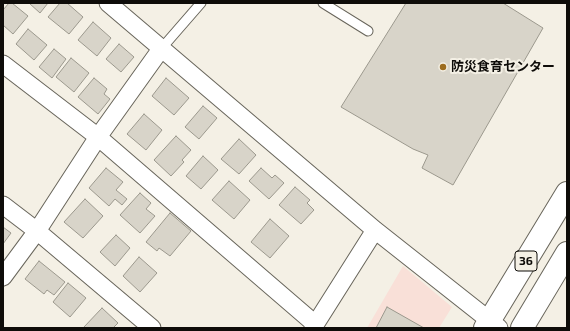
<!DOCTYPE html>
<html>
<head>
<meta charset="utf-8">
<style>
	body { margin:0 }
	#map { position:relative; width:570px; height:331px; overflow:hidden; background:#f4f0e5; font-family:"Exo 2",sans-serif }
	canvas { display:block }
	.frame { position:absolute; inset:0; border:4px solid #0e0c09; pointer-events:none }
</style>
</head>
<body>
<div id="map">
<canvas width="570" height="331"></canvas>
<div class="frame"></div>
</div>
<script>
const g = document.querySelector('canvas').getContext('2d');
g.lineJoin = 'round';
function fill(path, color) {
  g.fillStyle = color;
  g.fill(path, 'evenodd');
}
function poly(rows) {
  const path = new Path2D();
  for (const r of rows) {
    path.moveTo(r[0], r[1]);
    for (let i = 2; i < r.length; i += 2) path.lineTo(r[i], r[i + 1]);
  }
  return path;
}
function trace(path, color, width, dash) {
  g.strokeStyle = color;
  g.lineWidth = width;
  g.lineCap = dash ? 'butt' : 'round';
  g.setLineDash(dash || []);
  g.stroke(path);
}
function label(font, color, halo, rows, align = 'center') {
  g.font = font + ' "Exo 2","Noto Sans JP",sans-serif';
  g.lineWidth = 4;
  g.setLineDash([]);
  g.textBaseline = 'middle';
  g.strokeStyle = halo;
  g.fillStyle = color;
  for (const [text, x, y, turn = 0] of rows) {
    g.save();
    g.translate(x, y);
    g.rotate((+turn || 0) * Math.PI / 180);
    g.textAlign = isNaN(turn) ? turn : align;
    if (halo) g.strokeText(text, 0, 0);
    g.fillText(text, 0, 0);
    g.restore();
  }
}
const commercial = poly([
	[403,266,452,307,439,328,367,328]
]);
const building = poly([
	[9,3,12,3,28,16,13,34,3,25,3,10,9,3],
	[29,3,48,3,40,13,29,3],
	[60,3,67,3,83,17,69,34,48,17,60,3],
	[406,3,503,3,543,28,453,185,422,168,428,155,413,149,341,107,406,3],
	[93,22,111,38,97,56,78,40,93,22],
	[28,29,47,45,34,60,16,44,28,29],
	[119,44,134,57,121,72,106,59,119,44],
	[54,49,66,59,52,78,39,67,54,49],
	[71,58,89,73,74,92,56,77,71,58],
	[94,78,107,89,104,94,110,99,98,114,78,97,94,78],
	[166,78,189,98,174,115,152,96,166,78],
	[203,106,217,118,199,139,185,127,203,106],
	[144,114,162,130,146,150,127,134,144,114],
	[176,136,191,150,182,160,184,162,171,176,154,160,176,136],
	[239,139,256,155,239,174,221,159,239,139],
	[203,156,218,170,201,189,186,176,203,156],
	[106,168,123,182,116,190,127,199,122,205,115,199,109,206,89,188,106,168],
	[261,168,272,178,275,175,284,183,269,199,249,181,261,168],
	[229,181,250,200,234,219,212,200,229,181],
	[295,187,310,200,307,203,314,210,301,224,279,205,295,187],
	[140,193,151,203,146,209,155,216,140,233,120,215,140,193],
	[85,199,103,216,83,238,64,222,85,199],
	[170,213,191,231,170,256,159,248,157,251,146,242,170,213],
	[270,219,289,236,270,258,251,242,270,219],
	[3,227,11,233,3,244,3,227],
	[116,235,130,248,115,266,100,252,116,235],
	[139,257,157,273,140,292,123,276,139,257],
	[39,261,65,282,54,295,47,290,44,294,25,279,39,261],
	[68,283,86,298,70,317,53,302,68,283],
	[387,307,424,328,376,328,387,307],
	[102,308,118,323,113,328,86,328,84,327,102,308]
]);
const lane = poly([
	[323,3,368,31],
	[161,49,201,3]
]);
const street = poly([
	[108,3,375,230,499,328],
	[3,64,98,137,315,324],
	[3,205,37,231,152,328],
	[3,277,37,231,98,137,161,49],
	[313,328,375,230]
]);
const highway = poly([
	[485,328,567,193],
	[522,328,567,253]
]);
const markers = [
	[443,67,4,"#9c6c1f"]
];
const shields = [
	[526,261,22]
];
const shieldNames = [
	["36",526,261]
];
const poiNames = [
	["防災食育センター",451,67]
];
fill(commercial, '#f9e0d8');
fill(building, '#d8d4c9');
trace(building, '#9b988d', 1);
trace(lane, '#68655b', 11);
trace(street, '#68655b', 19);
trace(highway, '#68655b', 24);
trace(lane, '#fff', 9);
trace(street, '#fff', 17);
trace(highway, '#fff', 22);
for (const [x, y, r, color] of markers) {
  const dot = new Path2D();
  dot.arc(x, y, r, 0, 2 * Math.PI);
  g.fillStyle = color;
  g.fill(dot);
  trace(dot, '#f4f0e5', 1.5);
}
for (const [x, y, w] of shields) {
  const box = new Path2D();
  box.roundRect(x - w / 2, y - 10, w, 20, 3);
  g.fillStyle = '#f4f0e5';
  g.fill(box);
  trace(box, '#0e0c09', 1);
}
label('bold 12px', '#0e0c09', null, shieldNames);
label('bold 13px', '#0e0c09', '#f4f0e5', poiNames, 'left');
</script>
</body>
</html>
